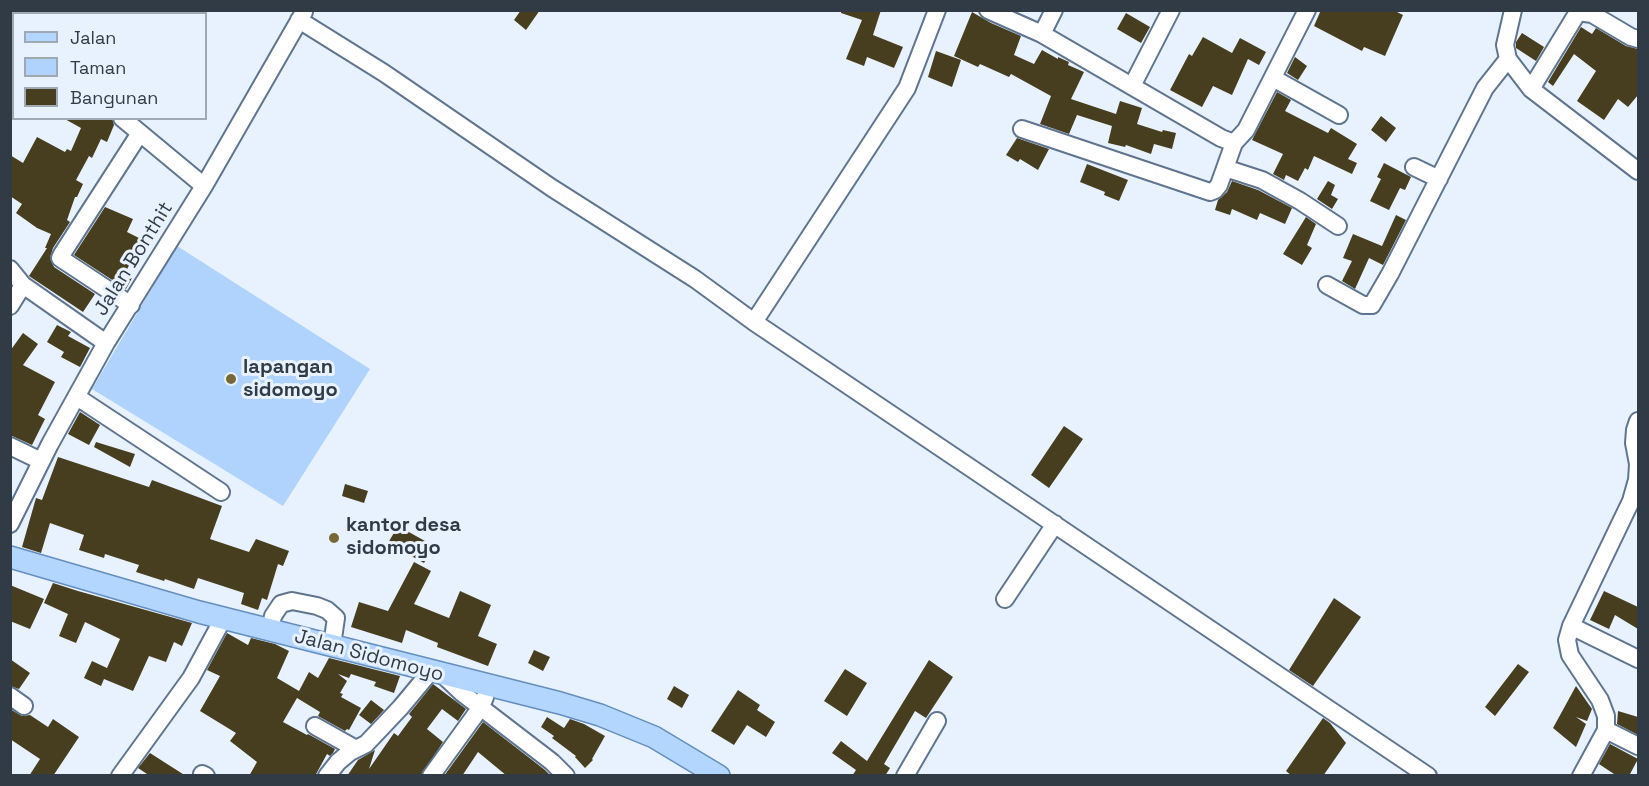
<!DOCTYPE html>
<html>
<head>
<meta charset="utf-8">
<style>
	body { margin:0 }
	#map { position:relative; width:1649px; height:786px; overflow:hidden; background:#e8f2fe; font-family:"Space Grotesk",sans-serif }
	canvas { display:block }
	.frame { position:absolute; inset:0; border:12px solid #313b46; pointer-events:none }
	.legend { position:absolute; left:12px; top:12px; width:195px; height:108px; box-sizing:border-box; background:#e8f2fe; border:2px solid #9fa9b4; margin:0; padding:8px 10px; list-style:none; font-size:18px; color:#313b46 }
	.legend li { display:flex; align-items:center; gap:12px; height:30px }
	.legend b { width:30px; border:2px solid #9fa9b4 }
</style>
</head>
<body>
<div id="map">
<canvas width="1649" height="786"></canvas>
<div class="frame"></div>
<ul class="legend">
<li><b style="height:8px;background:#b2d6ff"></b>Jalan</li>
<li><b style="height:16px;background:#afd3fd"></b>Taman</li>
<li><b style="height:16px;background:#463e1f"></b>Bangunan</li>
</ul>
</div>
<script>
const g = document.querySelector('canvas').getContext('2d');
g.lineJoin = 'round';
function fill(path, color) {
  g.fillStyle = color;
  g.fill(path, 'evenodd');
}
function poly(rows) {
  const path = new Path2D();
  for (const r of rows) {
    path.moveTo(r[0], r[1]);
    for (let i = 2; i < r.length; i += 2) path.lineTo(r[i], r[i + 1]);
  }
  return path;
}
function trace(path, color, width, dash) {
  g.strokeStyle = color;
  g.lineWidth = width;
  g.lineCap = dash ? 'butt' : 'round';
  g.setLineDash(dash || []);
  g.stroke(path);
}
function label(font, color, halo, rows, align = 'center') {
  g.font = font + ' "Space Grotesk",sans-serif';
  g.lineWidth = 6;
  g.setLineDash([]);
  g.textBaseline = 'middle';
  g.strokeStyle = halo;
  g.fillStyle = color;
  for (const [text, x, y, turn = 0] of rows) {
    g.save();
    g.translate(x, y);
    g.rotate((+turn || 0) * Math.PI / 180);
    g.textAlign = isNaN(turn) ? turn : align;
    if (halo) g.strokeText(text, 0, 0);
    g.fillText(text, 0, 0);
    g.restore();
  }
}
const green = poly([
	[177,246,370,369,283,506,92,389]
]);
const building = poly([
	[521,10,540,10,526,30,514,20],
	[841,10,881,10,873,35,903,47,894,68,867,57,864,66,846,59,862,20,841,13],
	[1321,10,1393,10,1403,15,1385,56,1364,47,1362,51,1314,26],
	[972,12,991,23,1021,36,1014,55,1034,64,1042,50,1058,59,1058,57,1069,62,1068,65,1084,72,1071,99,1116,114,1120,101,1142,108,1137,124,1162,132,1163,130,1176,133,1172,149,1154,144,1151,154,1126,145,1125,147,1108,143,1112,126,1077,115,1069,134,1040,124,1051,96,1011,74,1009,77,980,64,978,67,954,56],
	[1126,13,1150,27,1141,43,1117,29],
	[1581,27,1592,34,1596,28,1626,46,1638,49,1638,95,1628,107,1618,99,1604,120,1577,101,1596,71,1574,54,1553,86,1548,82],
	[1522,33,1544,47,1536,61,1516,48,1516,42],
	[1203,37,1232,53,1240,38,1266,52,1259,65,1248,59,1232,95,1213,86,1202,107,1170,90,1189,54,1192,56],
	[936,51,961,60,952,87,928,77],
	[1295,57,1307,66,1298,80,1287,73],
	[1277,92,1291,100,1285,111,1328,133,1331,128,1357,144,1348,159,1357,163,1352,174,1314,156,1308,170,1305,168,1298,181,1286,175,1284,180,1273,174,1283,154,1252,140],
	[1381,116,1396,128,1386,142,1371,130],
	[63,118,112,118,114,125,107,142,101,139,92,158,89,156,76,180,83,184,77,197,75,197,67,220,70,222,53,248,50,258,54,267,95,294,83,312,29,276,47,248,45,248,51,234,37,228,16,213,22,204,10,196,10,155,23,163,37,137,65,152,67,149,71,151,81,128],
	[1017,138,1049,149,1038,170,1020,159,1018,162,1006,155],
	[1384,163,1411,177,1405,190,1400,188,1389,210,1370,201,1381,179,1377,177],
	[1087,164,1128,180,1119,201,1104,195,1105,192,1080,182],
	[1232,181,1258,190,1292,208,1285,224,1260,213,1257,220,1232,209,1230,215,1215,210,1218,200,1227,192],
	[1328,181,1335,185,1331,195,1338,199,1332,209,1317,199],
	[105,207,133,219,127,232,141,239,125,274,132,278,126,289,74,255],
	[1396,215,1406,220,1383,265,1369,258,1355,289,1342,281,1352,261,1343,258,1353,234,1382,246],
	[1306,217,1316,224,1307,245,1312,248,1302,265,1283,254],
	[57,325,71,332,68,336,90,348,80,367,61,357,64,352,47,342],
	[23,333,38,344,23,365,55,382,38,415,45,419,32,445,10,435,10,351],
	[80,412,100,425,89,445,68,434],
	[1064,426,1083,439,1049,488,1031,475],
	[96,442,135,454,130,467,94,447],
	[58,457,149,487,152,480,222,506,210,539,249,552,256,539,289,551,283,566,278,564,267,600,262,598,258,610,241,604,244,593,198,578,194,589,165,579,164,581,136,572,139,565,105,554,104,558,79,550,84,535,50,523,41,553,22,547,36,498,42,500],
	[345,484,368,491,364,503,342,496],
	[398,526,434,546,424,563,388,543],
	[414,562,431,571,414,604,449,618,460,591,491,605,478,636,497,644,488,666,437,647,438,643,406,630,402,643,351,627,359,602,388,611],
	[53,583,78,591,192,623,182,646,174,642,166,662,149,656,133,691,104,679,101,686,84,678,92,661,107,668,120,639,85,622,76,643,59,636,68,614,44,603],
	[10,585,44,599,30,629,10,621],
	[1604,591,1638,607,1638,629,1615,615,1609,629,1590,620],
	[1334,598,1361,617,1313,686,1289,670],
	[227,633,248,645,251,638,275,644,289,651,277,678,299,691,309,672,318,678,329,658,400,676,394,693,374,686,376,682,351,674,349,678,338,674,347,681,340,693,343,694,341,697,361,708,349,730,347,729,345,731,318,716,320,712,297,698,283,722,307,735,308,734,335,749,333,753,330,756,327,754,315,776,249,776,257,762,230,741,236,733,200,711,220,676,207,670],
	[534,650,550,657,543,671,528,663],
	[10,659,30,673,19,689,10,686],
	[929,660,953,677,926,718,915,711,884,764,890,768,885,776,852,776,856,770,832,753,841,741,867,761],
	[1518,664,1529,672,1495,716,1485,707],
	[845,669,867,683,847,716,824,701],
	[433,684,466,709,458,721,442,709,427,729,443,742,421,776,347,776,358,760,375,750,369,769,394,733,398,736,412,717,409,714],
	[674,686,689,695,682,708,667,699],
	[1576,686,1592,709,1587,721,1576,717,1586,724,1576,747,1553,728],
	[738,690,760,705,757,710,775,722,766,737,747,725,734,745,711,731],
	[371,700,384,710,371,724,359,715],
	[10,709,22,716,30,715,48,727,53,719,79,737,53,776,29,776,40,759,10,739],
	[1618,711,1638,717,1638,735,1617,724],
	[547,717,564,728,570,719,584,724,605,736,592,759,593,760,585,768,575,757,576,756,552,738,554,736,541,727],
	[1323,718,1330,723,1346,743,1323,776,1292,776,1286,771],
	[483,722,545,770,551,776,507,776,478,752,462,776,444,776],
	[1610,744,1638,759,1629,776,1617,776,1599,764],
	[150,753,164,762,186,776,150,776,138,768]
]);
const minor = poly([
	[988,10,1042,34,1221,138,1234,143,1246,130,1307,10],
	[1513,10,1505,45,1508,59,1531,89,1638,171],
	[299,20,384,73,552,188,695,279,754,322,1428,776],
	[1042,34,1054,10],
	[10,49,14,50],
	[1273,78,1339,115],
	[1132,86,1171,10],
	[1531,89,1578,12,1592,14,1631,37,1638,39],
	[122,118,204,186],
	[1022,129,1210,192,1215,190,1219,185,1234,143],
	[1414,167,1439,179],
	[1225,168,1262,180,1300,201,1338,226],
	[10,269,23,285,106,343],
	[1327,285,1363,305,1372,305,1390,274,1485,88,1508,59],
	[131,305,60,258,62,254,140,133],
	[10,306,23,285],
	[754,322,907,88,937,10],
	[77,397,221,492],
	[10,446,41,461],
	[10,524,50,444,106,343,204,186,304,12],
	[1005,599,1055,524],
	[1571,626,1638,659],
	[270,630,273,616,281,604,292,601,317,606,327,610,336,618,332,645],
	[443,675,462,693,552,762,566,776],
	[10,696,24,706],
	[315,726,356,749],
	[1606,730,1638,746],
	[202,774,206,776],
	[120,776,191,678,223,619],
	[327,776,338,762,350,752,366,744,401,707,431,671],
	[431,776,481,707,485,697],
	[905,776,937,721],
	[1581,776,1606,730,1606,716,1600,700,1570,655,1567,640,1571,626,1631,501,1637,480,1638,464,1634,443,1635,430,1638,421]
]);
const major = poly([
	[10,557,199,612,560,703,600,715,654,737,719,776]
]);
const markers = [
	[231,379,6,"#766936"],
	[334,538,6,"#766936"]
];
const streetNames = [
	["Jalan Bonthit",134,259,-58],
	["Jalan Sidomoyo",369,656,15]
];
const poiNames = [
	["lapangan",243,368],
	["sidomoyo",243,391],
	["kantor desa",346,526],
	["sidomoyo",346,549]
];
fill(green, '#afd3fd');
fill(building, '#463e1f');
trace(minor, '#5f758f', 20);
trace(major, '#648ebe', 24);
trace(minor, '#fff', 16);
trace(major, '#b2d6ff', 21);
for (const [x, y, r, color] of markers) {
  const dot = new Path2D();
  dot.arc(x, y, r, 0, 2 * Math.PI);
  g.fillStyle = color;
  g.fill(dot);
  trace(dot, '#e8f2fe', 2);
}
label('20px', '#313b46', '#e8f2fe', streetNames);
label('bold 20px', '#313b46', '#e8f2fe', poiNames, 'left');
</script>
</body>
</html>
